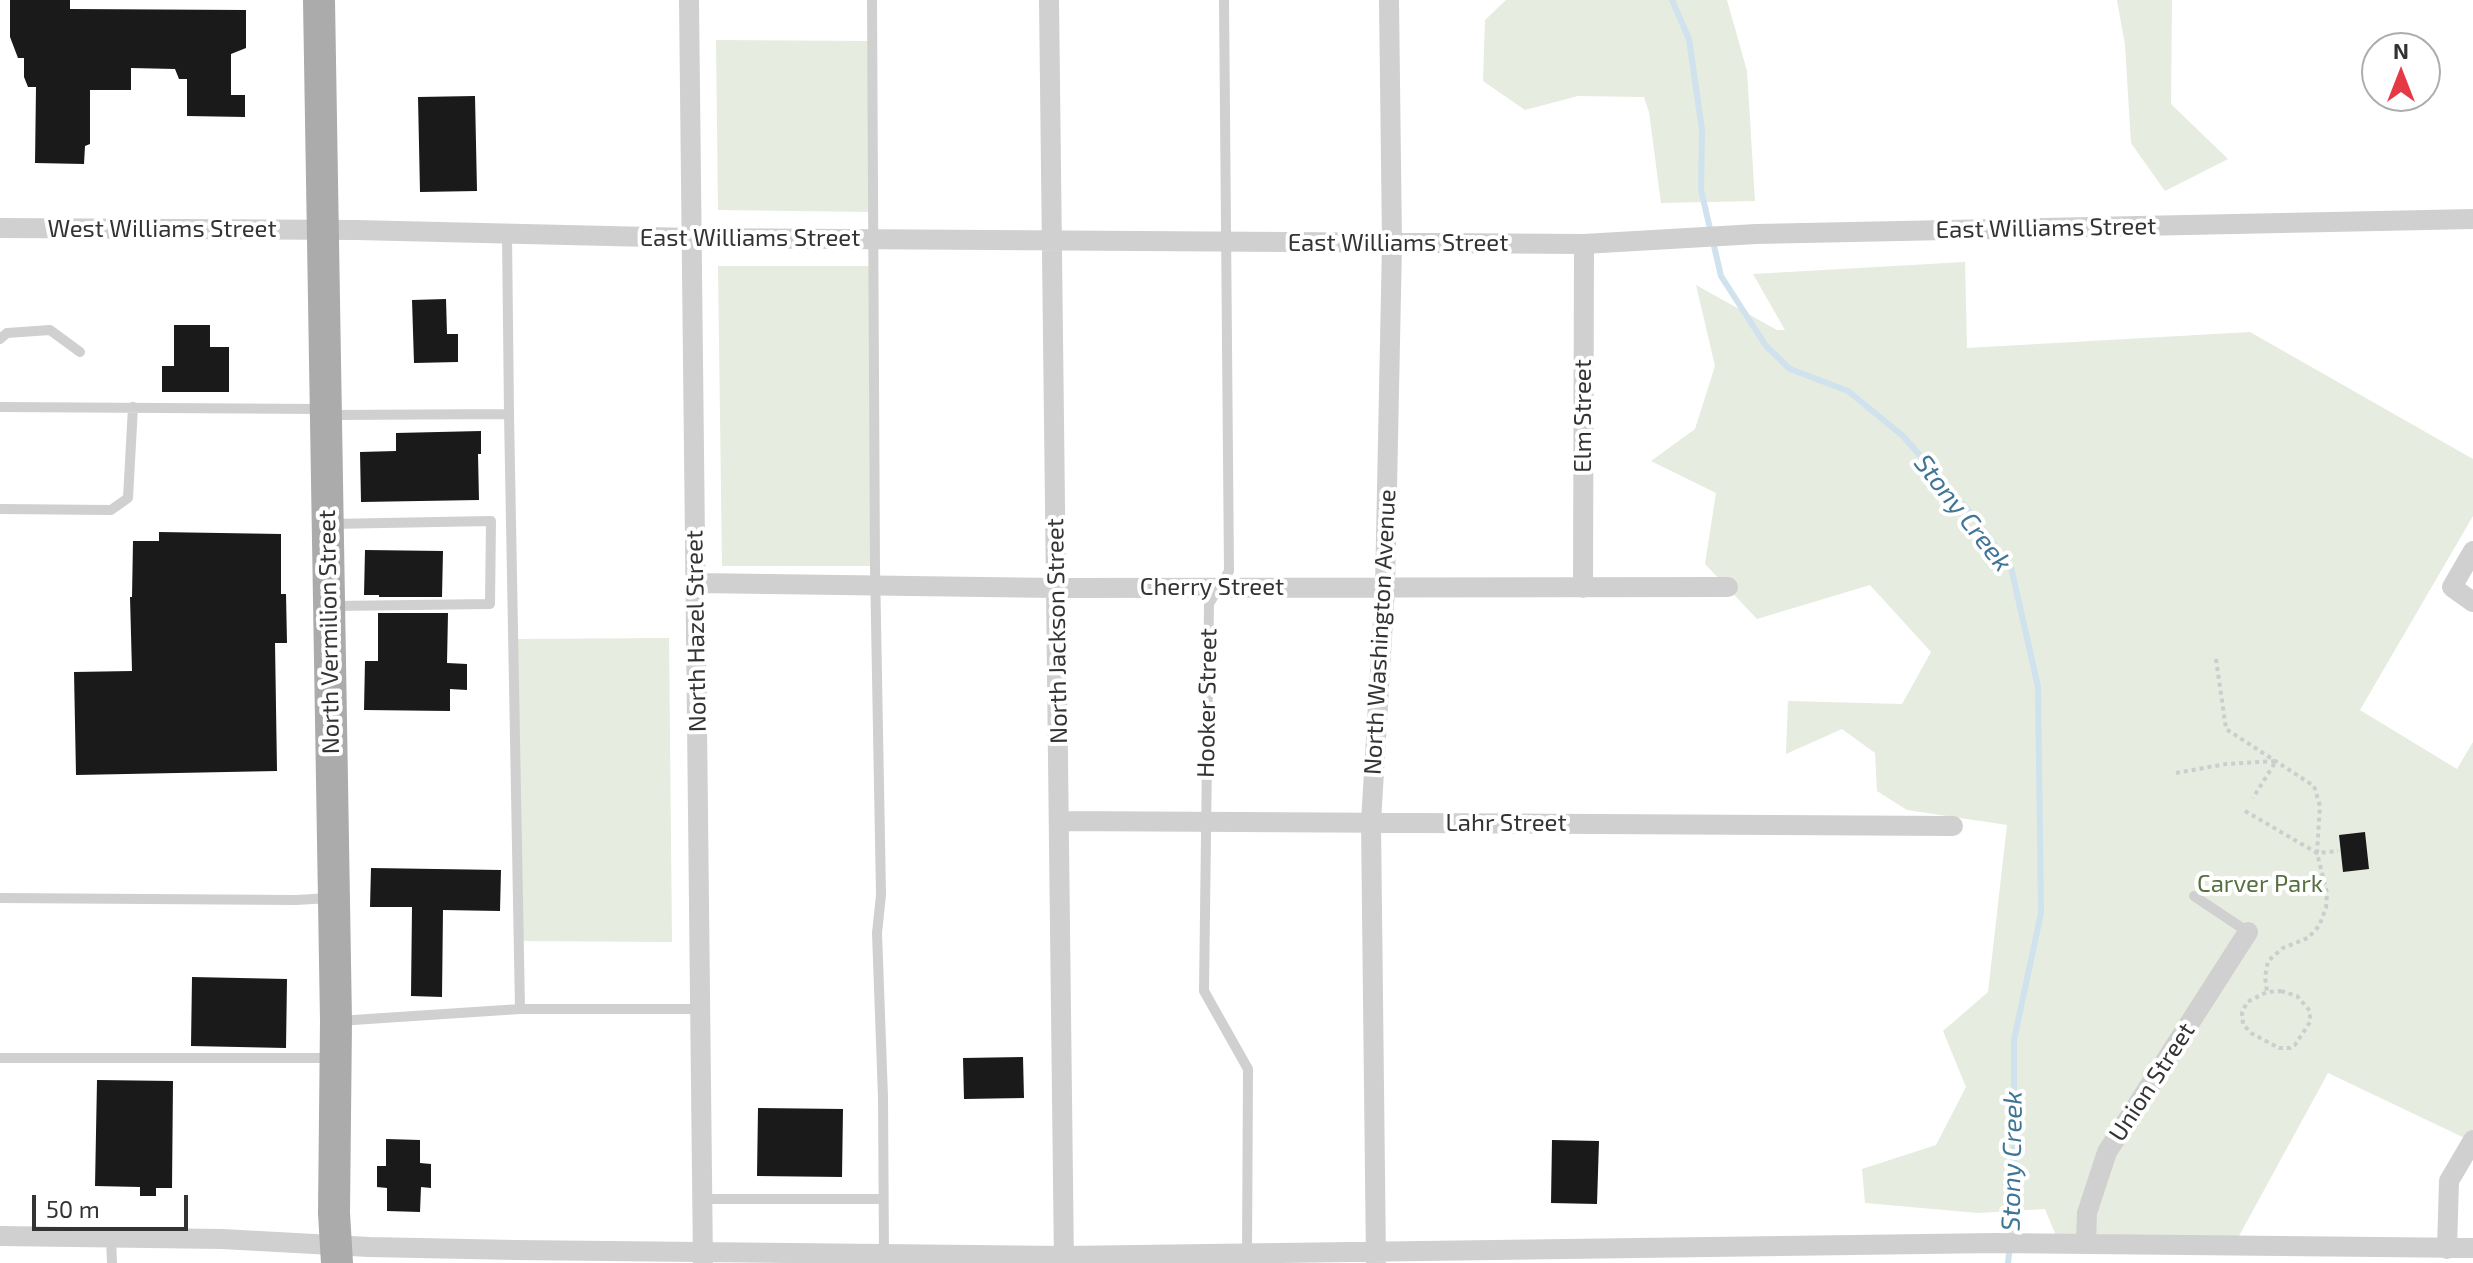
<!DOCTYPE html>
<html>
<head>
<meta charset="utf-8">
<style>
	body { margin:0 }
	#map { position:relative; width:2473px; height:1263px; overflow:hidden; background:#fff; font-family:"Exo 2",sans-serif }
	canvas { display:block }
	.north { position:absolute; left:2361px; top:32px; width:80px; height:80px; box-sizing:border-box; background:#fff; border:2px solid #adadad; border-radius:50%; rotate:0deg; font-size:22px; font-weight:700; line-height:32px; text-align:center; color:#333 }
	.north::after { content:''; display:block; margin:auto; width:28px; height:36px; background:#e63946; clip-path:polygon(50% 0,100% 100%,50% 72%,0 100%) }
	.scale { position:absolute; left:32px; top:1195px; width:156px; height:36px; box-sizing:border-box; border:4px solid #333; border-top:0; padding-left:10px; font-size:24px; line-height:28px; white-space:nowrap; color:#333; -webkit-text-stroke:6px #fff; paint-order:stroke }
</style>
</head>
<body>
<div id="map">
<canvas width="2473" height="1263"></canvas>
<div class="north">N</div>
<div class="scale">50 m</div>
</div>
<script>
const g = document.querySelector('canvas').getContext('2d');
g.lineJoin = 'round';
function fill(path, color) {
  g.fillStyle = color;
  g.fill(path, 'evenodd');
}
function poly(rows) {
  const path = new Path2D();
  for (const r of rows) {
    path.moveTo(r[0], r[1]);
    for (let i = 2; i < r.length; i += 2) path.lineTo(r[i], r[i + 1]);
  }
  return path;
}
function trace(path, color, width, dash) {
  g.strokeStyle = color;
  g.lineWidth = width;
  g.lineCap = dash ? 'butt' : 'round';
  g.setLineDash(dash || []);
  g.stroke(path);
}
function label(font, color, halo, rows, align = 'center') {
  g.font = font + ' "Exo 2",sans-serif';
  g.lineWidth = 8;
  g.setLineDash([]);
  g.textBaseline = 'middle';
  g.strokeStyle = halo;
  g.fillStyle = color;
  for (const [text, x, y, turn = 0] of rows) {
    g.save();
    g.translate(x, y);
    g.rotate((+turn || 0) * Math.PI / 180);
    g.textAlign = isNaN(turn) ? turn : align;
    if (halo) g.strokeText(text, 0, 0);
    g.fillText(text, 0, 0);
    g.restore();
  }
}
const green = poly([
	[1506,0,1727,0,1747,71,1755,201,1661,203,1649,112,1644,97,1578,96,1525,110,1483,81,1485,20],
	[2117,0,2172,0,2171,104,2228,159,2165,191,2131,143,2125,45],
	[716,40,872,41,872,212,718,210],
	[1965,262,1967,348,2250,332,2473,459,2473,516,2360,710,2457,769,2473,742,2473,1142,2328,1073,2233,1247,2059,1243,2045,1209,1978,1213,1865,1203,1862,1169,1936,1145,1966,1087,1943,1031,1988,992,2007,825,1907,810,1877,791,1875,753,1842,729,1786,754,1788,701,1902,704,1931,652,1870,585,1757,619,1705,564,1716,493,1651,461,1695,429,1715,366,1696,285,1777,330,1785,330,1753,274],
	[718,266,872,266,875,566,722,566],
	[669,638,672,942,519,941,515,639]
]);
const stream = poly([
	[1672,0,1689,39,1702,130,1701,190,1721,276,1766,346,1790,369,1848,391,1903,436,1973,516,2011,567,2038,687,2041,913,2014,1040,2014,1207,2008,1263]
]);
const building = poly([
	[10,0,70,0,70,9,246,10,246,48,231,54,231,95,245,95,245,117,187,116,187,79,179,79,175,69,131,68,131,90,90,90,90,144,85,146,84,164,35,163,36,87,28,87,24,77,24,58,18,58,10,37],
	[475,96,477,191,420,192,418,97],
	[446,299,447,334,458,334,458,362,414,363,412,300],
	[174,325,210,325,210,347,229,347,229,392,162,392,162,366,174,366],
	[481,431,481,454,478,454,479,500,361,502,360,452,396,451,396,433],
	[159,532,281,534,281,594,286,594,287,643,275,643,277,771,76,775,74,672,132,671,130,597,132,597,133,541,159,541],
	[365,550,443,551,442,597,379,597,379,595,364,595],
	[378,613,448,613,447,663,467,664,467,690,450,689,450,711,364,710,365,661,378,661],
	[2365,832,2369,869,2343,872,2339,835],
	[371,868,501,870,500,911,443,910,442,997,411,996,412,907,370,907],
	[192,977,287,979,286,1048,191,1046],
	[1023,1057,1024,1098,964,1099,963,1058],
	[97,1080,173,1081,172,1188,156,1188,156,1196,140,1196,140,1187,95,1186],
	[758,1108,843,1109,842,1177,757,1176],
	[386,1139,420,1140,420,1163,431,1164,431,1188,421,1187,420,1212,387,1211,387,1188,377,1187,377,1166,386,1166],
	[1552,1140,1599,1141,1597,1204,1551,1203]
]);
const path = poly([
	[2216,659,2226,729,2314,786,2320,806,2317,853,2327,893,2326,908,2319,926,2308,938,2283,948,2268,961,2265,977,2267,992],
	[2176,773,2226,764,2276,761,2253,798],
	[2245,811,2317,853,2338,851],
	[2281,991,2297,996,2310,1011,2310,1022,2295,1045,2290,1048,2279,1048,2251,1033,2243,1024,2242,1013,2247,1002,2267,992,2281,991]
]);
const service = poly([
	[872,0,875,566,881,895,877,933,883,1097,884,1255],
	[1224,0,1229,571,1209,604,1204,991,1248,1069,1247,1255],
	[0,339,7,333,50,330,80,352],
	[0,407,322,409],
	[509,414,520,1009],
	[332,415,509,414,507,234],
	[0,509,111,510,128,498,133,407],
	[330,524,491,521,490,604,334,606],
	[2194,896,2248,932],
	[0,898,296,900,330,898],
	[338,1021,520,1009,700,1009],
	[0,1058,333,1058],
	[703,1199,883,1199],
	[111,1239,112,1263]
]);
const minor = poly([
	[689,0,703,1263],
	[1049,0,1064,1263],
	[0,228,356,230,693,238,1584,244,1756,234,2473,219],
	[2473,551,2452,587,2473,602],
	[696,583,1055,588,1728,587],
	[1583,588,1584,244],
	[1059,821,1953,826],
	[0,1236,222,1239,369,1247,516,1250,1064,1256,1996,1243,2473,1248],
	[2086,1243,2087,1213,2107,1152,2248,932],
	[2447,1249,2449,1181,2473,1140],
	[1376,1263,1371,822,1385,587,1392,244,1389,0]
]);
const primary = poly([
	[319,0,336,1021,334,1213,337,1263]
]);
const streetNames = [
	["East Williams Street",2046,228,-1],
	["West Williams Street",162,229],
	["East Williams Street",750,238],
	["East Williams Street",1398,243],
	["Elm Street",1583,416,-90],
	["Cherry Street",1212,587],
	["North Hazel Street",696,631,-91],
	["North Jackson Street",1057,631,-91],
	["North Vermilion Street",329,632,-91],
	["North Washington Avenue",1380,632,-87],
	["Hooker Street",1207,703,-89],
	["Lahr Street",1506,823],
	["Union Street",2152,1082,-57]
];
const parkNames = [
	["Carver Park",2260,884]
];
const waterNames = [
	["Stony Creek",1963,513,52],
	["Stony Creek",2012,1161,-89]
];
fill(green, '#e6ecdf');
trace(stream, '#cfe2ee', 6);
fill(building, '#1a1a1a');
trace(path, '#cdcdcd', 4, [4, 4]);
trace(service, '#d0d0d0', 10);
trace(minor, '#d0d0d0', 20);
trace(primary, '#ababab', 32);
label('24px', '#333', '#fff', streetNames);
label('24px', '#56703f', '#fff', parkNames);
label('italic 26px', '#3f7597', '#fff', waterNames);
</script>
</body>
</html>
